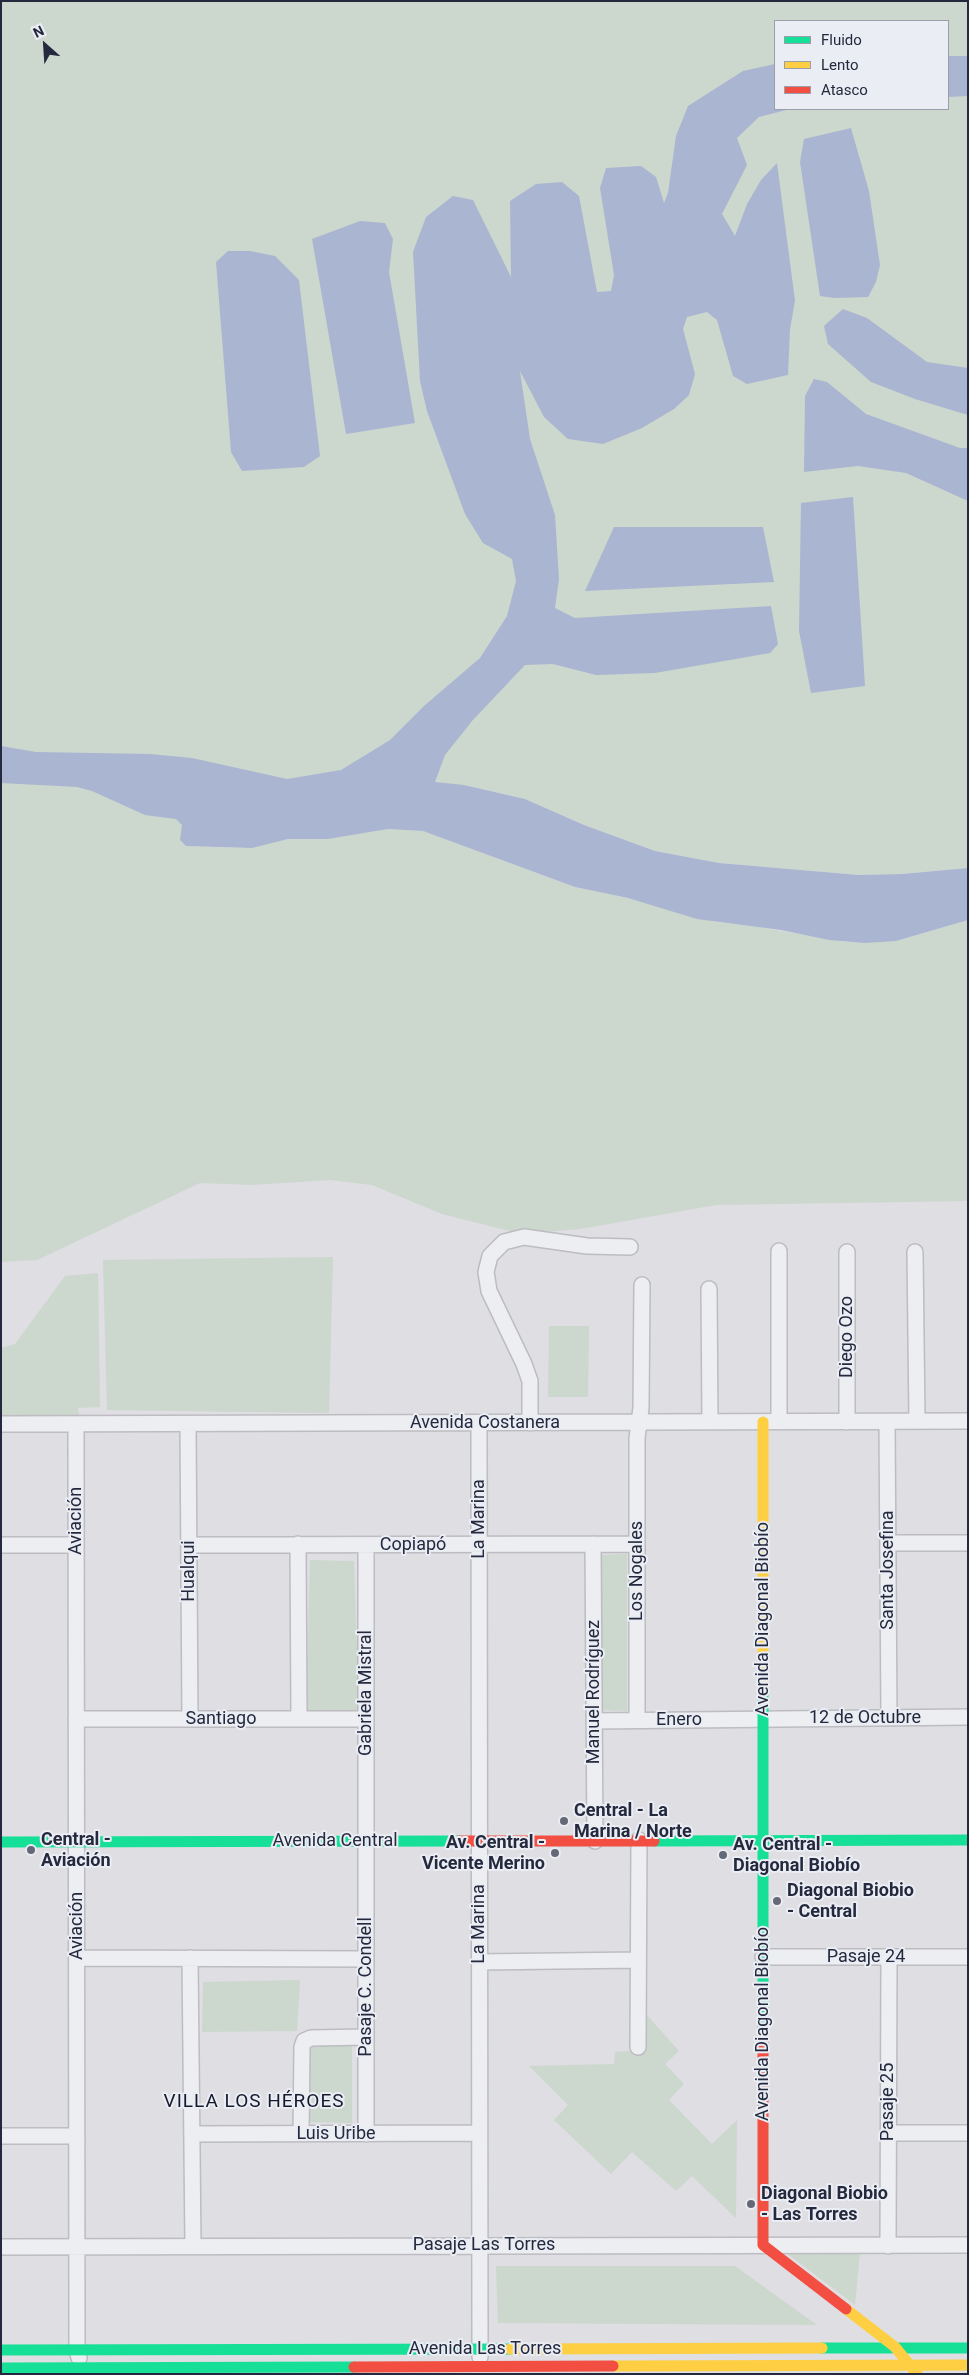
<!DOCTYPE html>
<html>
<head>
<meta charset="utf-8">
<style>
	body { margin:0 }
	#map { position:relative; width:969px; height:2375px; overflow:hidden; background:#dedee3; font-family:Roboto,sans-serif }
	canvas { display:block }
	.frame { position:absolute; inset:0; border:2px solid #24293d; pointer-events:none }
	.legend { position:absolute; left:774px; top:20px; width:175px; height:90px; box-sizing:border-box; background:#eaedf4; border:1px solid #9b9fab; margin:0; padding:6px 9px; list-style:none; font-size:15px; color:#24293d }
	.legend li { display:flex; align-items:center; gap:10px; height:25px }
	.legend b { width:25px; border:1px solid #9b9fab }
	.north { position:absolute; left:20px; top:20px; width:50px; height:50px; -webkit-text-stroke:4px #eaedf4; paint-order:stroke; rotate:334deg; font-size:14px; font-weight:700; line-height:20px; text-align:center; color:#24293d }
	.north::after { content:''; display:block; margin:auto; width:18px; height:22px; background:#24293d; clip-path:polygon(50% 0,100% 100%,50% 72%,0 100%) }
</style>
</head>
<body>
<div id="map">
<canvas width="969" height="2375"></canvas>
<div class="frame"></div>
<ul class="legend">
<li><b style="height:6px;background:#16e098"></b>Fluido</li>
<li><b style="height:6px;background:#ffcf43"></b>Lento</li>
<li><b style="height:6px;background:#f24e42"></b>Atasco</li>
</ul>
<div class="north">N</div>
</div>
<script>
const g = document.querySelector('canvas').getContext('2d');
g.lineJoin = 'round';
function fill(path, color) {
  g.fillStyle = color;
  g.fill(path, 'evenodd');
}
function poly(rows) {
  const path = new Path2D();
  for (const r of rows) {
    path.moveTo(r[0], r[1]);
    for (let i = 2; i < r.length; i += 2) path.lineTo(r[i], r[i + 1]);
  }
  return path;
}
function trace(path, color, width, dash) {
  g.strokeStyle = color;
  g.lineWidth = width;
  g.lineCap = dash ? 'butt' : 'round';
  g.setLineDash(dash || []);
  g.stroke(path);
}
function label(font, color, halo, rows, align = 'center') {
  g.font = font + ' Roboto,sans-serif';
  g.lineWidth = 4;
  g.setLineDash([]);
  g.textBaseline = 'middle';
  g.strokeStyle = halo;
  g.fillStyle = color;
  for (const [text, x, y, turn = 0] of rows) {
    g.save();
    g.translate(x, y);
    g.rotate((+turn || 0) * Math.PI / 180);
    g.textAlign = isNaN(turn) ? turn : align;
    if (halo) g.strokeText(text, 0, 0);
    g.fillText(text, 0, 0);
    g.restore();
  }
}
const green = poly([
	[1,1,968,1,968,868,902,874,859,875,719,863,655,851,584,825,525,799,464,785,180,821,183,829,180,840,186,846,241,848,288,839,328,839,388,829,423,831,575,887,628,898,716,922,747,925,846,942,896,941,968,920,968,1201,716,1205,580,1229,522,1234,442,1214,372,1185,330,1180,252,1185,200,1183,37,1260,1,1262],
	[775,21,948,21,948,109,775,109],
	[333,1257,329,1413,107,1410,103,1260],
	[98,1273,100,1407,78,1408,79,1415,1,1415,1,1348,15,1344,65,1276],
	[549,1326,589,1326,588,1397,548,1397],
	[627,1554,627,1711,601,1710,597,1555],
	[310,1560,354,1561,359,1711,306,1711],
	[300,1980,297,2031,202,2032,203,1982],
	[647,2015,679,2051,665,2064,684,2084,669,2100,712,2144,737,2120,736,2218,692,2176,676,2191,632,2152,611,2174,554,2120,568,2105,529,2066,614,2064,615,2052,644,2050],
	[310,2045,352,2045,352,2123,310,2122],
	[860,2251,855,2305,785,2252],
	[496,2266,735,2266,817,2325,498,2323]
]);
const water = poly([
	[948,56,968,56,968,96,948,97],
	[775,64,775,109,790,109,759,117,737,138,747,165,722,214,735,236,747,204,761,180,777,163,795,301,790,329,788,375,747,384,733,376,717,320,707,312,687,317,683,329,695,374,689,395,674,409,642,428,603,444,568,439,544,417,520,371,530,439,555,515,559,579,555,608,575,618,771,606,778,644,770,653,655,673,596,675,553,664,525,665,472,721,445,755,435,782,464,785,525,799,584,825,655,851,719,863,859,875,902,874,968,868,968,920,896,941,865,943,829,940,781,930,697,919,628,898,575,887,423,831,388,829,328,839,288,839,252,848,186,846,180,840,182,825,176,819,145,815,92,791,77,787,1,783,1,746,36,752,150,754,192,758,287,779,341,770,390,740,424,706,480,658,507,616,516,581,512,559,483,543,465,514,427,411,420,381,413,252,426,217,453,196,473,200,511,277,510,201,536,184,562,182,579,196,597,292,611,291,614,275,600,188,606,168,641,166,656,177,664,203,668,193,676,136,688,106,743,71],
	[851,128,869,191,880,265,876,282,868,297,834,298,820,296,800,162,804,139],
	[360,221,385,223,393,239,389,272,415,423,346,434,312,239],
	[228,251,250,251,275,256,299,280,320,456,304,467,242,471,231,452,216,262],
	[843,309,867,318,927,362,968,368,968,415,915,399,871,382,828,344,824,326],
	[814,379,827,382,866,414,960,448,968,448,968,501,906,473,858,466,804,472,805,396],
	[853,497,865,686,811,693,799,631,801,503],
	[614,527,763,527,774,582,585,591]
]);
const street = poly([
	[779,1251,779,1422],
	[847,1252,847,1422],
	[915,1252,917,1421],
	[709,1289,710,1422],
	[887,1422,889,1718],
	[479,1423,480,2357],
	[530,1423,530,1381,524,1364,489,1291,486,1272,490,1256,504,1242,524,1237,587,1246,630,1247],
	[1,1424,968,1421],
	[76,1424,77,2350,79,2358],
	[188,1424,190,1719],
	[888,1543,968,1543],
	[298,1544,299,1719],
	[593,1544,595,1841],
	[1,1545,76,1545],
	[189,1545,637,1544],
	[366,1545,366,2134],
	[76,1719,366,1719],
	[637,1720,637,1438,641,1408,642,1285],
	[594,1721,968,1717],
	[763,1957,968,1957],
	[77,1958,366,1959],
	[190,1958,193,2246],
	[479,1962,638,1960],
	[638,2047,639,1840],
	[888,2133,968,2133],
	[192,2134,479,2133],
	[301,2134,302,2047,304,2041,311,2038,366,2037],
	[1,2136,77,2136],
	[888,2246,889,1957],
	[1,2247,968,2245]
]);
const fast = poly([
	[763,1692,763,2030],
	[654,1841,968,1840],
	[1,1842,459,1841],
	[822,2348,968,2348],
	[1,2350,510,2349],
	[1,2368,354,2367]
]);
const slow = poly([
	[763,1422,763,1692],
	[846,2309,895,2347,917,2374],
	[510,2349,822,2348],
	[613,2366,968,2365]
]);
const jam = poly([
	[459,1841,654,1841],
	[763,2030,763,2245,846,2309],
	[354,2367,613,2366]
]);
const markers = [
	[564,1821,5,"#656877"],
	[31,1850,5,"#656877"],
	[555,1853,5,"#656877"],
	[723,1855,5,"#656877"],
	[777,1901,5,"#656877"],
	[751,2204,5,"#656877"]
];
const streetNames = [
	["Diego Ozo",847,1337,-90],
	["Avenida Costanera",485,1423],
	["La Marina",479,1519,-90],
	["Aviación",76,1521,-90],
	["Copiapó",413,1545],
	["Santa Josefina",888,1570,-90],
	["Hualqui",189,1571,-90],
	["Los Nogales",637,1571,-90],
	["Avenida Diagonal Biobío",763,1619,-90],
	["Manuel Rodríguez",594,1692,-90],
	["Gabriela Mistral",366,1693,-90],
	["12 de Octubre",865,1718],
	["Santiago",221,1719],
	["Enero",679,1720],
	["Avenida Central",335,1841],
	["La Marina",479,1924,-90],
	["Aviación",77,1926,-90],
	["Pasaje 24",866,1957],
	["Pasaje C. Condell",366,1987,-90],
	["Avenida Diagonal Biobío",763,2024,-90],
	["Pasaje 25",888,2102,-90],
	["Luis Uribe",336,2134],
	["Pasaje Las Torres",484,2245],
	["Avenida Las Torres",485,2349]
];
const poiNames = [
	["Central - La",574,1811],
	["Marina / Norte",574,1832],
	["Central -",41,1840],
	["Aviación",41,1861],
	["Av. Central -",545,1843,"right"],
	["Vicente Merino",545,1864,"right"],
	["Av. Central -",733,1845],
	["Diagonal Biobío",733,1866],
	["Diagonal Biobio",787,1891],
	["- Central",787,1912],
	["Diagonal Biobio",761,2194],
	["- Las Torres",761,2215]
];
const neighbourhoodNames = [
	["VILLA LOS HÉROES",254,2102]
];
fill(green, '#ccd7ce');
fill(water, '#aab5d1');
trace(street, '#bcbcc1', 18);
trace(street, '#edeef1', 15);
trace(fast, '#16e098', 11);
trace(slow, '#ffcf43', 11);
trace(jam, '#f24e42', 11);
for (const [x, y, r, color] of markers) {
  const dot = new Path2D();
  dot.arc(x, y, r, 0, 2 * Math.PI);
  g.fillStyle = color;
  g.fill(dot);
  trace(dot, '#eaedf4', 2);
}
label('18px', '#24293d', '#eaedf4', streetNames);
label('bold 18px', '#24293d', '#eaedf4', poiNames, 'left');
g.letterSpacing = '1px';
label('19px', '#171a2d', '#eaedf4', neighbourhoodNames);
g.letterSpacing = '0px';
</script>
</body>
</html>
